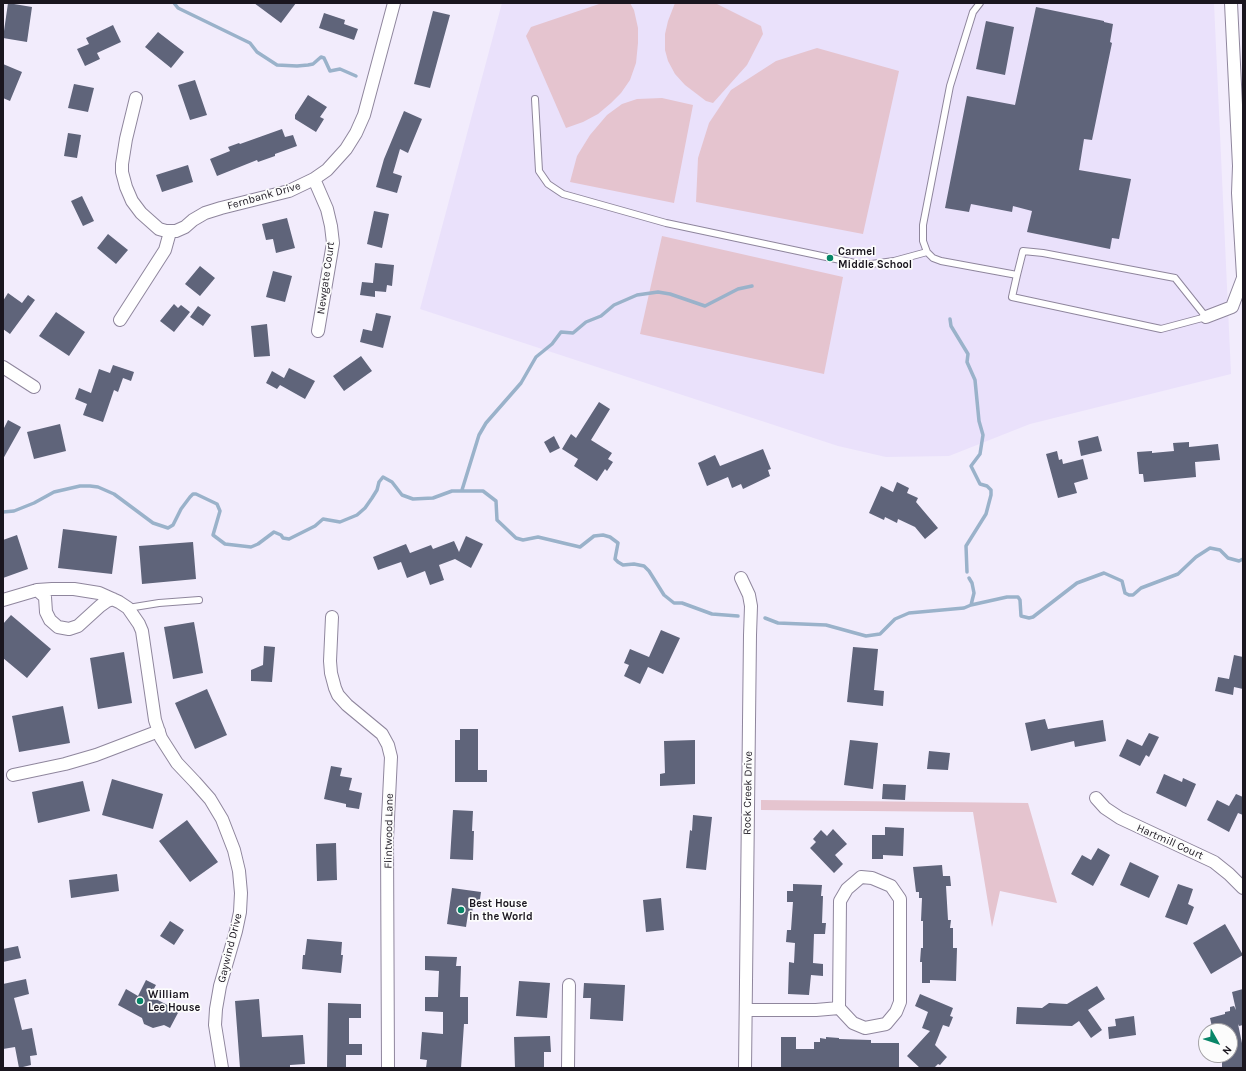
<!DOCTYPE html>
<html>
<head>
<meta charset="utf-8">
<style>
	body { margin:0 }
	#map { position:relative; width:1246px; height:1071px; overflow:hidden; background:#f2ecfc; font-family:Karla,sans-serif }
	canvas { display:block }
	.frame { position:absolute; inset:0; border:4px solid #1a161f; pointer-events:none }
	.north { position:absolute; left:1198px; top:1023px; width:40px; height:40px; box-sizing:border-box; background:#fcfcfc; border:1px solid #a2a0a4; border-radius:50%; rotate:129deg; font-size:11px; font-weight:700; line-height:16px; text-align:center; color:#1a161f }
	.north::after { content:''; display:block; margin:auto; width:14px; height:18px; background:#088668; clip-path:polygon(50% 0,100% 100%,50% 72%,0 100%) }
</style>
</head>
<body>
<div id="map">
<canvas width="1246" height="1071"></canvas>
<div class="frame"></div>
<div class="north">N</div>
</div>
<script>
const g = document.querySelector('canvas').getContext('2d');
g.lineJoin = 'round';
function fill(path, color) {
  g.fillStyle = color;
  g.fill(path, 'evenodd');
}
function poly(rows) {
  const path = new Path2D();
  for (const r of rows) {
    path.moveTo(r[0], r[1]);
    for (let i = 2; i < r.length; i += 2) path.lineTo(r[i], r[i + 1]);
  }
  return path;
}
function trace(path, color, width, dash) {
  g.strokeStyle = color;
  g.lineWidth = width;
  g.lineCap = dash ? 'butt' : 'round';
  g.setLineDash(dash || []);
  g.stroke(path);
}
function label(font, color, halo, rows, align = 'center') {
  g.font = font + ' Karla,sans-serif';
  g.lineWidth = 3.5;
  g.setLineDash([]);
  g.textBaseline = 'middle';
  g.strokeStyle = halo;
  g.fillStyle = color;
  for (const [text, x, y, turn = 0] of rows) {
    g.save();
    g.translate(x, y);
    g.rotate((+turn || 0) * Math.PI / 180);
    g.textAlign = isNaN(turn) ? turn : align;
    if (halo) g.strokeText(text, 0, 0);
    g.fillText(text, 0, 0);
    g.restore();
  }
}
const built = poly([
	[502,3,1214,3,1231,374,1030,424,949,456,886,457,838,446,420,309]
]);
const green = poly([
	[602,3,630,3,634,10,638,28,638,43,636,63,630,80,621,93,611,103,598,114,583,122,566,128,526,36,531,27],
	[675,3,715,3,761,26,763,34,747,65,713,103,706,101,685,85,675,74,668,61,665,50,665,34,668,21],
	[817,48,899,71,863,234,696,202,698,158,709,123,731,90,776,61],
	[662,98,693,105,674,203,570,182,577,156,590,135,607,115,622,104,637,99],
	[662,236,843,277,824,374,640,334],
	[761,800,1028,803,1057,903,1000,891,992,927,973,812,761,810]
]);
const stream = poly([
	[174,3,178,8,250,43,257,52,277,65,297,66,308,65,313,64,321,57,324,58,330,71,340,69,356,76],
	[950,319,951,326,968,354,967,362,975,380,979,421,983,435,980,454,971,466,980,484,987,486,991,490,991,495,986,514,966,546,967,572],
	[462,490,479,435,486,423,521,383,536,357,552,344,561,332,573,333,586,322,601,316,614,305,637,295,658,292,670,294,705,306,738,289,752,286],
	[3,512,14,511,34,503,54,492,80,486,90,486,98,487,114,494,153,523,168,528,173,525,181,509,190,497,193,494,196,494,217,504,220,511,213,535,225,544,251,547,258,544,274,532,281,535,283,538,289,539,315,526,323,519,340,522,357,515,365,508,372,498,377,490,379,482,383,477,392,482,402,495,413,499,433,498,452,491,483,491,496,501,497,520,516,538,523,540,538,537,580,547,594,536,603,535,610,537,618,543,615,559,618,562,623,565,634,564,644,566,649,571,664,595,674,603,682,603,712,614,738,616],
	[969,578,972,583,974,593,971,605],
	[765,618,778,623,826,625,866,636,880,634,895,619,909,613,964,608,971,605,1007,597,1018,597,1020,600,1021,616,1029,618,1033,617,1077,583,1104,573,1122,581,1125,593,1129,595,1133,595,1141,588,1178,574,1196,557,1210,548,1220,550,1228,558,1239,561,1243,559]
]);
const building = poly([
	[8,3,32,7,27,42,3,38],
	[254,3,296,3,281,23],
	[1036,7,1104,21,1104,22,1113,24,1110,42,1112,43,1092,140,1084,139,1079,170,1131,179,1119,239,1112,238,1110,249,1027,232,1032,211,1013,206,1012,212,971,204,969,212,945,208,967,96,1015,105],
	[433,11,450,15,430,88,414,84],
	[324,13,345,20,344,24,358,29,354,40,319,28],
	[986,21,1014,27,1005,75,976,69],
	[113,25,121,42,97,53,100,59,85,66,77,49,89,44,86,38],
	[158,32,184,52,171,68,145,47],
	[3,64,22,72,10,101,3,98],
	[195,80,207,115,190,120,178,85],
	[74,84,94,88,88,112,68,108],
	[308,95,327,107,320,117,324,119,316,132,295,119,295,115],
	[404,111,422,119,408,153,400,149,393,173,402,176,397,193,376,187,384,159],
	[282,129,285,137,293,135,297,146,275,154,275,156,258,162,257,160,217,176,210,159,230,151,228,147,239,143,240,144],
	[68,133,81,135,77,158,64,156],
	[188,165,193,182,162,192,156,175],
	[82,196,94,221,83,226,71,201],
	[374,211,389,214,382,248,367,244],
	[287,218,295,248,276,253,273,239,266,240,262,224],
	[108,234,128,250,116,264,97,248],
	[375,263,394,265,392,286,387,285,386,292,375,291,375,297,360,295,362,282,373,283],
	[200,266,215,278,200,296,185,284],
	[273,271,292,276,285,302,266,297],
	[8,293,22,303,28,295,35,300,10,334,3,329,3,301],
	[174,304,178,308,181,305,190,312,174,332,160,321],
	[198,306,211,315,203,326,190,317],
	[56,312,85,332,69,356,39,336],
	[376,313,391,316,383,348,360,342,363,329,372,331],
	[267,324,270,356,254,357,251,326],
	[361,356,372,371,344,391,333,376],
	[113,365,134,372,131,381,123,378,118,392,114,390,103,422,83,415,87,404,75,399,79,388,91,393,99,369,110,373],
	[289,368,315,381,305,399,280,385,277,389,266,383,272,371,284,378],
	[599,402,610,409,591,440,612,453,608,459,613,462,607,471,605,469,597,481,574,466,578,459,562,449,571,434,576,438],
	[8,420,21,427,3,459,3,430],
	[60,424,66,451,34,459,27,432],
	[554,436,560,448,550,453,544,442],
	[1098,436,1102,451,1081,456,1078,441],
	[1189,442,1189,447,1218,444,1220,460,1195,462,1196,477,1144,482,1143,474,1139,474,1137,452,1152,451,1152,453,1174,451,1173,443],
	[763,449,771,469,768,470,770,476,743,489,741,484,732,488,728,477,707,486,698,463,715,455,720,466],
	[1057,451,1059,460,1062,459,1063,464,1083,459,1088,479,1074,483,1077,493,1058,498,1046,454],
	[897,482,909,488,907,493,918,498,916,502,938,528,925,539,915,527,898,519,897,523,885,517,884,520,869,513,881,486,893,492],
	[63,529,117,536,112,574,58,568],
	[17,535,28,569,3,578,3,540],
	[466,536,483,544,471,568,455,559,439,565,444,580,430,585,425,571,407,578,401,562,378,570,373,557,406,544,410,553,431,545,433,549,454,541,459,552],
	[193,542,196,579,142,584,139,546],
	[11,615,51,649,27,678,3,658,3,624],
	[194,622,203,673,173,679,164,627],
	[661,630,680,638,663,674,648,667,640,684,624,676,629,665,624,663,630,649,649,657],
	[264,646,275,647,272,682,251,681,251,670,263,665],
	[853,647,878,649,874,690,884,691,883,706,847,702],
	[124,652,132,703,98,709,90,658],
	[1234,655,1243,657,1243,689,1234,687,1233,695,1215,691,1218,677,1229,679],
	[207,689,227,735,195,749,175,703],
	[63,706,70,743,19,752,12,716],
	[1045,719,1048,729,1103,720,1106,741,1075,747,1074,741,1031,751,1025,723],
	[460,729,478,729,478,770,487,770,487,782,455,782,455,740,460,740],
	[1149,733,1159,737,1149,757,1146,755,1140,766,1119,756,1127,739,1142,746],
	[695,740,695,784,660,786,660,774,665,773,664,741],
	[850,740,878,743,873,789,844,785],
	[929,751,950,753,948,770,927,769],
	[331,766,342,768,340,776,352,778,349,790,362,793,359,809,346,807,346,804,324,799],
	[1164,774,1182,782,1183,778,1196,784,1186,807,1156,793],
	[112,779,163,794,153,829,102,815],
	[83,781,90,811,38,823,32,792],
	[883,784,906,785,905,800,882,799],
	[1236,794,1243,797,1243,815,1238,813,1229,832,1207,820,1217,800,1229,806],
	[453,810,473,811,472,831,474,831,473,860,450,859],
	[693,815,712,817,706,870,686,868,690,830,692,831],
	[187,820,218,862,190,882,159,841],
	[885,827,904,828,903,856,883,855,883,859,872,859,872,835,885,835],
	[833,829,847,844,835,855,843,864,834,873,810,848,816,842,813,839,821,830,827,836],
	[336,843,337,880,317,881,316,844],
	[1098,848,1110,855,1093,886,1071,874,1082,855,1091,860],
	[1130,862,1159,876,1149,898,1120,885],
	[942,865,943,876,950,876,951,886,946,886,948,920,951,920,950,928,953,928,953,948,957,948,956,981,930,980,930,983,922,983,922,962,920,962,921,948,923,948,923,921,921,921,922,898,919,898,919,892,916,892,913,867],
	[117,874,119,891,71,898,69,880],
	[793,884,822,885,821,896,823,896,822,923,826,923,825,934,814,934,813,963,823,964,823,976,811,975,809,995,788,994,789,962,794,963,795,943,786,942,787,930,791,930,793,902,787,902,787,891,793,891],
	[1178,884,1193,889,1188,904,1194,907,1187,925,1165,917],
	[452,888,481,892,479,906,473,905,472,914,468,914,466,927,447,924],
	[661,898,664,930,646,932,643,900],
	[170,921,184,930,174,945,160,936],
	[1225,924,1243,955,1211,974,1193,943],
	[307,939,342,942,341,955,343,955,341,973,302,969,303,955,305,955],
	[18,946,21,958,3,962,3,949],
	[425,956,457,957,456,966,461,966,460,997,468,997,468,1024,464,1024,461,1068,426,1068,427,1060,420,1059,422,1032,443,1034,443,1012,425,1011,425,997,438,997,439,971,425,970],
	[26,979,29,994,14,998,22,1030,32,1028,37,1055,30,1056,31,1065,19,1068,15,1047,3,1049,3,984],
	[146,980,156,985,150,996,179,1011,170,1028,164,1025,153,1028,144,1024,142,1018,118,1005,126,989,138,996],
	[519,981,550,983,547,1018,516,1016],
	[584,983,625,985,623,1021,590,1019,591,998,583,998],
	[1097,986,1105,999,1088,1010,1102,1030,1091,1038,1079,1021,1072,1026,1016,1024,1017,1007,1042,1008,1049,1003,1067,1004],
	[1243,989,1243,1025,1239,1026,1238,1024,1243,1048,1243,1068,1222,1068,1222,1055,1230,1055,1230,1031,1213,1031,1210,1018,1225,1014,1225,1012,1230,1011,1230,1007,1234,1006,1236,1010,1232,992],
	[920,994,953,1008,950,1016,953,1017,949,1027,943,1025,935,1045,947,1057,940,1065,938,1064,934,1068,920,1068,907,1056,930,1031,922,1028,928,1012,915,1006],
	[259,999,262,1037,303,1035,305,1064,290,1065,290,1067,240,1068,235,1001],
	[328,1003,361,1004,361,1018,349,1018,349,1044,362,1044,362,1055,346,1055,346,1068,327,1068],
	[1134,1016,1136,1035,1109,1039,1108,1027,1116,1026,1115,1019],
	[550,1036,551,1052,544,1052,544,1068,515,1068,514,1037],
	[781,1037,796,1037,796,1049,814,1049,814,1042,820,1042,820,1038,826,1039,826,1037,839,1038,839,1039,871,1040,871,1043,899,1043,899,1068,781,1068]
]);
const service = poly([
	[980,3,973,12,950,86,923,225,923,241,927,252,933,258,941,261,1017,275,1012,297,1161,329,1206,317,1175,278,1043,253,1023,251,1017,275],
	[535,99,539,171,548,184,563,194,666,223,864,265,894,261,927,252],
	[128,608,159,603,199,600]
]);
const minor = poly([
	[1231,3,1239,166,1238,193,1243,276],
	[136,98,126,139,122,164,122,172,126,187,132,201,141,213,159,229,166,231,176,231,185,227,193,220,205,213,221,208,289,191,314,179,327,170,346,149,356,133,364,115,394,3],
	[314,179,327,209,331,226,333,243,318,331],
	[1206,317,1232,307,1243,278],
	[120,320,165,250,170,232],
	[3,367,34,387],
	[741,578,749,595,751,606,750,635,745,1068],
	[37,590,45,597,46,612,50,620,58,627,69,629,78,626,100,606,107,601,113,599],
	[3,600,37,590,52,589,74,589,99,593,119,602,128,608,139,624,142,631,155,720,161,738,177,763,195,782,210,799,222,819,234,850,239,871,241,893,240,912,236,931,220,986,216,1009,215,1025,222,1068],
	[332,617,330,661,331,673,335,688,338,695,347,705,382,734,388,745,391,757,387,839,388,1068],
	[13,775,65,764,96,755,159,731],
	[1096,798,1105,808,1120,818,1214,862,1229,874,1243,888],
	[746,1010,816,1010,839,1008,853,1023,865,1028,886,1024,896,1012,900,1002,900,899,891,886,872,878,861,877,847,889,840,901,839,1008],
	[568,1068,569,985]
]);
const markers = [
	[830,258,4,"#088668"],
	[461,910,4,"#088668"],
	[140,1001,4,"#088668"]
];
const streetNames = [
	["Fernbank Drive",264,196,-16],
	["Newgate Court",326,278,-82],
	["Rock Creek Drive",748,793,-89],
	["Flintwood Lane",389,831,-89],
	["Hartmill Court",1170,842,24],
	["Gaywind Drive",230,948,-76]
];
const poiNames = [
	["Carmel",838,252],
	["Middle School",838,265],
	["Best House",469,904],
	["in the World",469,917],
	["William",148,995],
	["Lee House",148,1008]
];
fill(built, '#eae1fb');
fill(green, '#e5c4cf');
trace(stream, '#9ab2ca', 3.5);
fill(building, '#5f647a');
trace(service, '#8f869d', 8);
trace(minor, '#8f869d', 14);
trace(service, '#fff', 6);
trace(minor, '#fff', 12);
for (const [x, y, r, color] of markers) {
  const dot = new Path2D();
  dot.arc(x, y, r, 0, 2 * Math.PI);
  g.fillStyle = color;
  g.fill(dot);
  trace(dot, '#fcfcfc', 1.5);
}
label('11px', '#1a161f', '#fcfcfc', streetNames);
label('bold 11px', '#1a161f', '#fcfcfc', poiNames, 'left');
</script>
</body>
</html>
